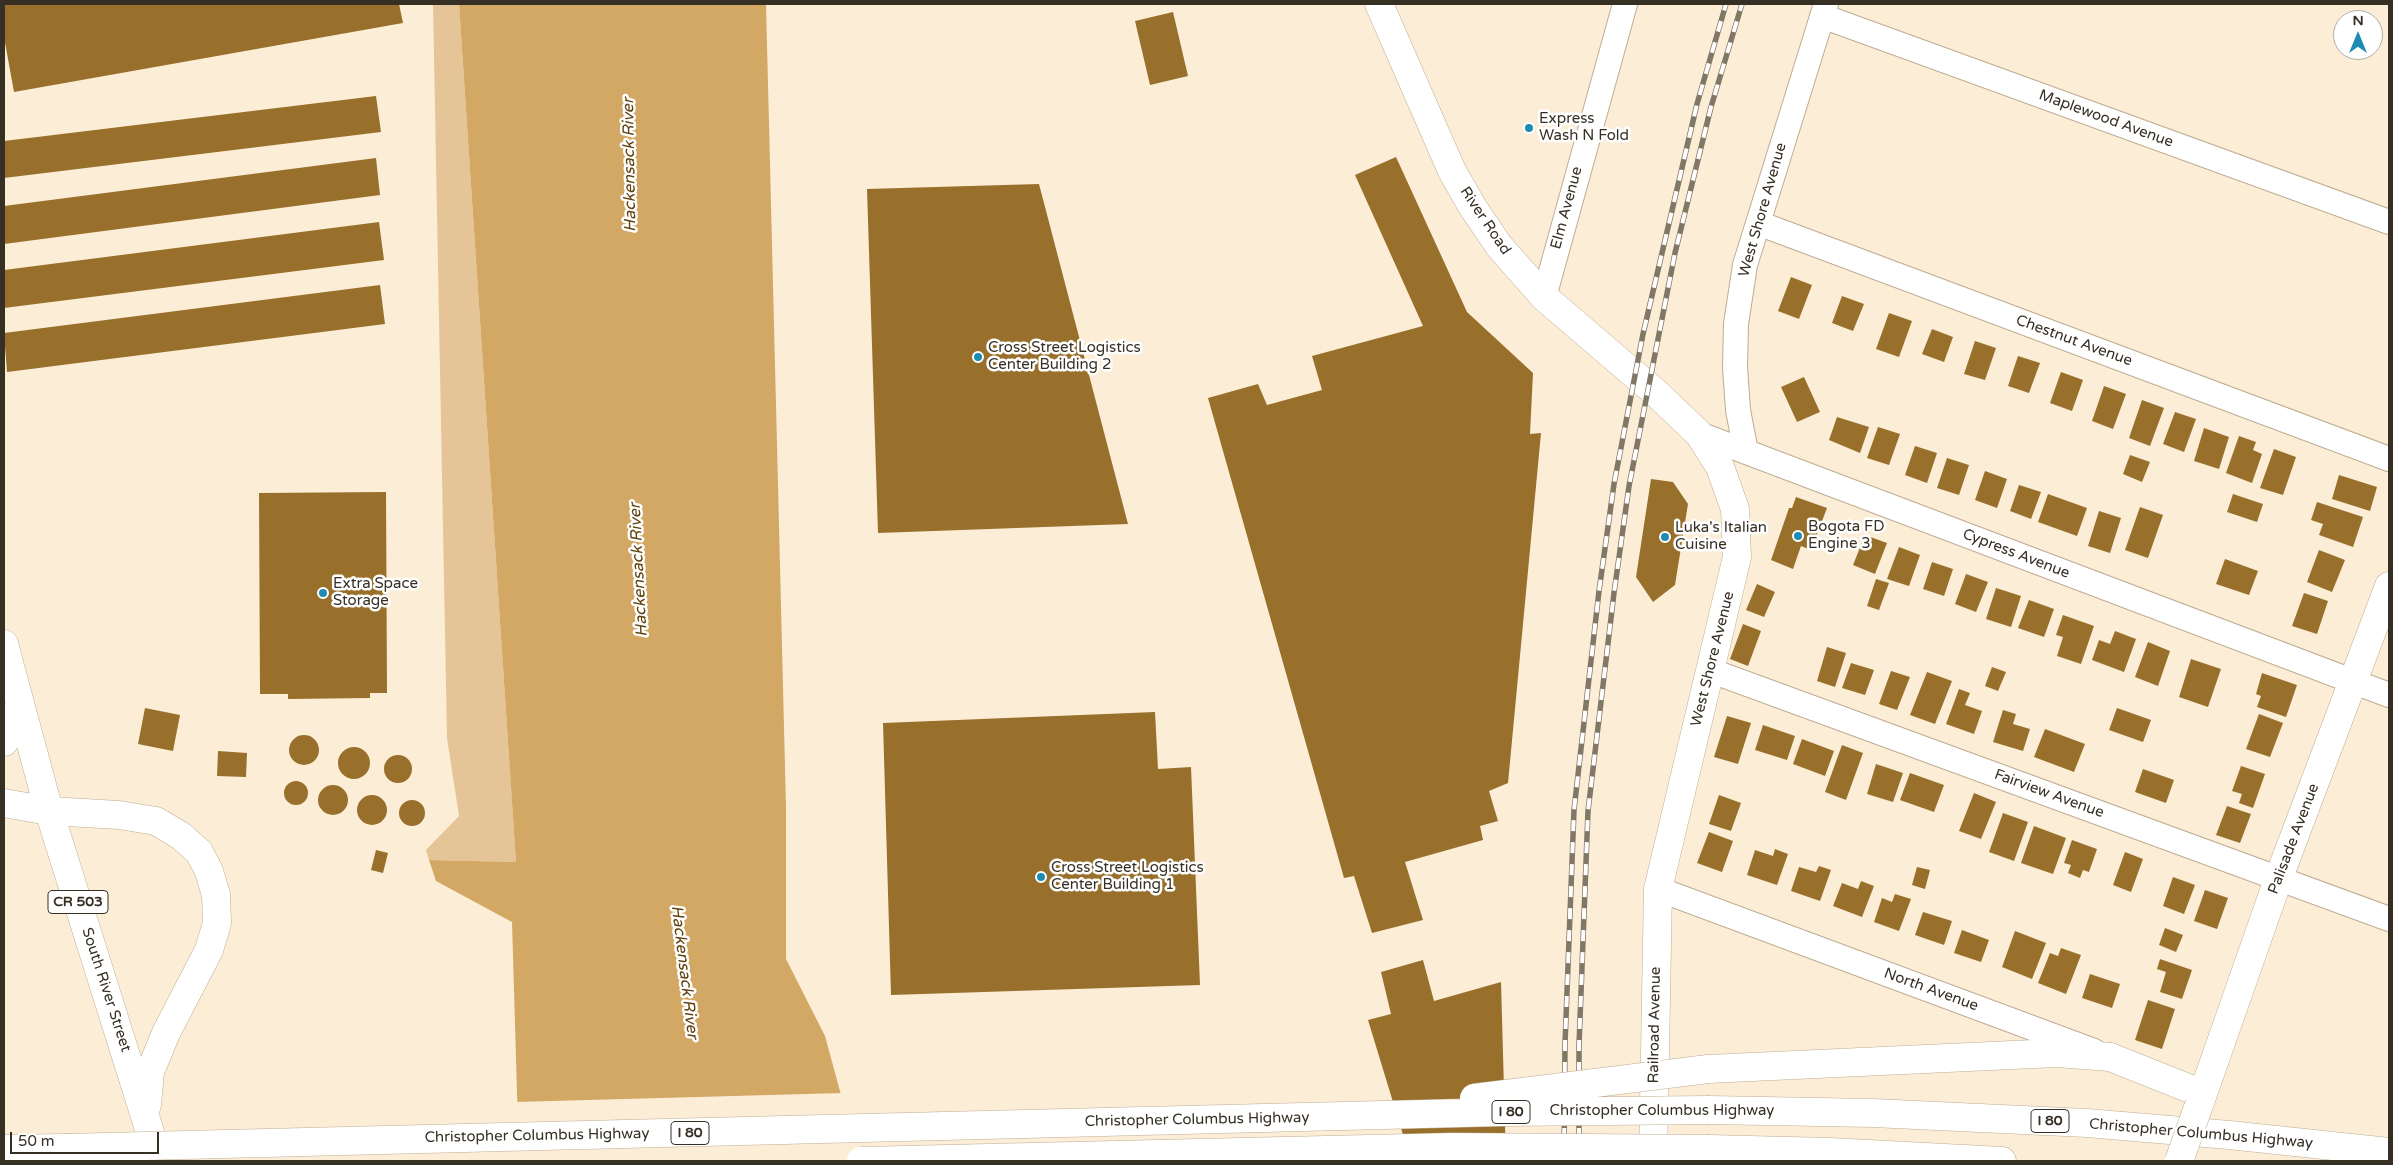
<!DOCTYPE html>
<html>
<head>
<meta charset="utf-8">
<style>
	body { margin:0 }
	#map { position:relative; width:2393px; height:1165px; overflow:hidden; background:#fcedd6; font-family:"Varela Round",sans-serif }
	canvas { display:block }
	.frame { position:absolute; inset:0; border:5px solid #362f24; pointer-events:none }
	.north { position:absolute; left:2333px; top:10px; width:50px; height:50px; box-sizing:border-box; background:#fff; border:1px solid #afaca7; border-radius:50%; rotate:0deg; font-size:14px; font-weight:700; line-height:20px; text-align:center; color:#362f24 }
	.north::after { content:''; display:block; margin:auto; width:18px; height:22px; background:#1e8cb2; clip-path:polygon(50% 0,100% 100%,50% 72%,0 100%) }
	.scale { position:absolute; left:10px; top:1132px; width:149px; height:22px; box-sizing:border-box; border:2px solid #362f24; border-top:0; padding-left:6px; font-size:15px; line-height:18px; white-space:nowrap; color:#362f24; -webkit-text-stroke:4px #fff; paint-order:stroke }
</style>
</head>
<body>
<div id="map">
<canvas width="2393" height="1165"></canvas>
<div class="frame"></div>
<div class="north">N</div>
<div class="scale">50 m</div>
</div>
<script>
const g = document.querySelector('canvas').getContext('2d');
g.lineJoin = 'round';
function fill(path, color) {
  g.fillStyle = color;
  g.fill(path, 'evenodd');
}
function poly(rows) {
  const path = new Path2D();
  for (const r of rows) {
    if (r.length === 3) {
      path.moveTo(r[0] + r[2], r[1]);
      path.arc(r[0], r[1], r[2], 0, 2 * Math.PI);
      continue;
    }
    path.moveTo(r[0], r[1]);
    for (let i = 2; i < r.length; i += 2) path.lineTo(r[i], r[i + 1]);
  }
  return path;
}
function trace(path, color, width, dash) {
  g.strokeStyle = color;
  g.lineWidth = width;
  g.lineCap = dash ? 'butt' : 'round';
  g.setLineDash(dash || []);
  g.stroke(path);
}
function label(font, color, halo, rows, align = 'center') {
  g.font = font + ' "Varela Round",sans-serif';
  g.lineWidth = 5;
  g.setLineDash([]);
  g.textBaseline = 'middle';
  g.strokeStyle = halo;
  g.fillStyle = color;
  for (const [text, x, y, turn = 0] of rows) {
    g.save();
    g.translate(x, y);
    g.rotate((+turn || 0) * Math.PI / 180);
    g.textAlign = isNaN(turn) ? turn : align;
    if (halo) g.strokeText(text, 0, 0);
    g.fillText(text, 0, 0);
    g.restore();
  }
}
const green = poly([
	[433,4,459,4,516,862,429,860,426,850,459,816,447,738]
]);
const water = poly([
	[459,4,766,4,786,807,786,959,825,1036,859,1161,519,1161,512,922,436,881,429,860,516,862]
]);
const pier = poly([
	[843,1093,862,1161,517,1161,515,1102]
]);
const building = poly([
	[4,4,399,4,403,23,14,92,4,37],
	[1173,12,1188,76,1150,85,1135,21],
	[376,96,381,132,4,178,4,141],
	[1396,157,1467,312,1533,373,1530,434,1541,433,1508,783,1489,791,1498,821,1480,826,1483,840,1405,862,1423,920,1372,933,1354,876,1344,878,1208,398,1258,384,1267,405,1322,390,1312,356,1423,326,1355,175],
	[376,158,380,195,4,244,4,206],
	[1039,184,1128,524,878,533,867,189],
	[379,222,384,260,4,308,4,270],
	[1791,277,1812,285,1799,319,1778,311],
	[380,285,385,324,7,372,4,333],
	[1842,296,1864,304,1853,331,1832,323],
	[1889,313,1912,321,1899,357,1876,349],
	[1932,329,1953,337,1944,362,1922,354],
	[1975,341,1996,348,1985,380,1964,374],
	[2018,356,2040,363,2029,393,2008,386],
	[2061,372,2083,380,2072,411,2050,403],
	[1804,377,1820,412,1797,422,1781,387],
	[2104,386,2126,394,2113,429,2092,421],
	[2142,400,2164,408,2150,446,2129,438],
	[2175,412,2196,419,2184,452,2163,444],
	[1837,417,1869,427,1860,453,1829,440],
	[1878,427,1900,434,1889,465,1867,458],
	[2204,428,2229,437,2219,469,2194,461],
	[2239,436,2256,442,2253,450,2262,454,2252,483,2226,473],
	[1915,446,1937,453,1927,483,1905,475],
	[2274,449,2296,457,2283,495,2260,488],
	[2130,455,2150,462,2142,482,2123,474],
	[1947,458,1969,465,1959,495,1937,488],
	[1985,471,2007,479,1997,508,1975,500],
	[2339,475,2377,487,2370,511,2332,499],
	[1651,479,1673,482,1688,504,1675,585,1653,602,1636,577],
	[2019,485,2041,492,2031,519,2010,511],
	[386,492,387,693,370,693,370,698,288,699,288,694,260,694,259,493],
	[2048,494,2087,508,2077,536,2038,522],
	[2233,494,2263,504,2257,522,2227,512],
	[1796,497,1827,508,1811,550,1801,546,1793,569,1771,560,1789,508,1792,508],
	[2317,502,2363,517,2353,547,2319,535,2323,524,2311,520],
	[2140,507,2163,515,2148,558,2125,550],
	[2099,511,2121,518,2110,553,2088,546],
	[1865,535,1887,543,1875,574,1853,565],
	[1899,547,1920,555,1909,586,1887,579],
	[2319,550,2345,560,2332,592,2307,582],
	[2225,559,2258,571,2249,595,2216,584],
	[1932,562,1953,569,1944,596,1923,589],
	[1966,574,1988,582,1976,612,1955,604],
	[1876,579,1889,583,1879,610,1867,606],
	[1757,584,1775,592,1764,617,1746,610],
	[1996,588,2021,596,2011,627,1986,619],
	[2304,593,2328,601,2317,634,2292,626],
	[2029,600,2054,609,2044,637,2018,628],
	[2063,615,2094,626,2081,664,2057,656,2063,637,2056,635],
	[1743,624,1761,631,1748,666,1730,659],
	[2115,631,2136,639,2124,672,2092,660,2099,640,2110,644],
	[2148,642,2170,651,2158,686,2135,677],
	[1827,647,1846,653,1835,687,1817,681],
	[2191,659,2221,669,2208,707,2179,697],
	[1851,663,1874,670,1865,695,1842,688],
	[1992,667,2006,672,1998,691,1985,686],
	[1891,671,1910,677,1897,710,1879,704],
	[1927,672,1952,681,1935,724,1910,715],
	[2262,673,2297,685,2286,717,2257,707,2261,696,2256,694],
	[1959,689,1970,693,1965,705,1982,711,1974,734,1946,724],
	[145,708,180,715,173,751,138,744],
	[2117,708,2151,720,2143,742,2109,730],
	[2003,710,2016,714,2013,724,2030,729,2023,751,1993,742],
	[1155,712,1158,769,1191,767,1200,985,891,995,883,723],
	[2259,714,2283,723,2270,757,2246,749],
	[1727,716,1751,723,1738,764,1714,757],
	[1763,725,1795,736,1787,760,1755,750],
	[2045,729,2085,744,2074,772,2034,757],
	[304,750,15],
	[1802,739,1834,751,1825,776,1793,764],
	[1842,745,1863,753,1846,800,1825,792],
	[354,763,16],
	[218,751,247,753,246,777,217,776],
	[398,769,14],
	[1876,764,1903,773,1893,802,1867,794],
	[2241,766,2265,774,2253,808,2239,803,2242,794,2232,791],
	[2143,769,2174,780,2166,803,2135,792],
	[1910,773,1944,785,1934,812,1900,800],
	[296,793,12],
	[333,800,15],
	[1974,793,1996,802,1981,839,1959,831],
	[372,810,15],
	[1719,795,1741,803,1731,831,1709,824],
	[412,813,13],
	[2227,806,2251,814,2240,843,2216,835],
	[2003,813,2028,822,2014,861,1989,852],
	[2034,826,2066,838,2053,874,2021,863],
	[1709,832,1733,841,1722,872,1697,863],
	[2072,840,2097,849,2089,872,2083,870,2080,878,2068,873,2071,865,2064,863],
	[1775,849,1788,854,1777,885,1747,875,1755,850,1773,856],
	[376,850,388,853,383,873,371,870],
	[2125,852,2143,859,2131,892,2113,885],
	[1819,866,1831,870,1820,901,1791,891,1799,867,1816,872],
	[1917,867,1930,870,1925,889,1912,885],
	[2173,877,2195,885,2184,914,2163,906],
	[1861,881,1874,886,1862,917,1833,906,1842,883,1858,889],
	[2205,890,2228,898,2217,929,2194,921],
	[1895,894,1911,899,1899,931,1874,922,1882,898,1892,902],
	[1923,912,1952,921,1944,945,1915,935],
	[2165,928,2183,935,2176,952,2159,945],
	[1962,930,1989,940,1981,962,1954,953],
	[2015,931,2046,943,2032,979,2002,967],
	[2061,948,2081,955,2066,994,2038,983,2050,953,2058,956],
	[2160,959,2192,970,2182,999,2160,992,2166,972,2157,969],
	[1423,960,1434,1001,1501,982,1506,1161,1411,1161,1368,1020,1391,1014,1381,972],
	[2090,974,2120,984,2112,1008,2082,998],
	[2148,1000,2175,1009,2162,1049,2135,1040]
]);
const street = poly([
	[1822,16,2389,222],
	[1758,223,2389,459],
	[1544,297,1625,4],
	[1699,434,2389,695],
	[1746,452,1738,410,1735,367,1736,324,1745,265,1826,4],
	[1709,670,2389,919],
	[1658,889,2094,1051]
]);
const secondary = poly([
	[1379,4,1452,171,1472,206,1499,246,1544,297,1655,392,1699,434,1720,467,1735,509,1737,557,1658,889,1653,1161],
	[2110,1057,2203,1094],
	[2199,1105,2279,877,2389,586]
]);
const primary = poly([
	[4,644,49,811,159,1161],
	[4,742,9,735,20,704],
	[4,803,49,811,119,815,156,821,181,836,199,852,209,871,216,895,217,923,209,950,166,1033,150,1072,147,1105]
]);
const highway = poly([
	[1708,1069,2056,1053,2110,1057],
	[1709,1110,1873,1113,2087,1123,2229,1135,2389,1152],
	[4,1149,65,1148],
	[1709,1149,1830,1152,2002,1161]
]);
const rail = poly([
	[1564,1161,1565,1044,1574,810,1599,591,1614,484,1643,334,1697,104,1726,4],
	[1579,1161,1579,1045,1588,811,1614,593,1629,486,1675,253,1711,107,1742,4]
]);
const secondaryBridge = poly([
	[2179,1161,2199,1105]
]);
const highwayBridge = poly([
	[1474,1098,1708,1069],
	[65,1148,1503,1112,1709,1110],
	[861,1161,1453,1147,1709,1149]
]);
const markers = [
	[1529,128,5,"#1e8cb2"],
	[978,357,5,"#1e8cb2"],
	[1798,536,5,"#1e8cb2"],
	[1665,537,5,"#1e8cb2"],
	[323,593,5,"#1e8cb2"],
	[1041,877,5,"#1e8cb2"]
];
const shields = [
	[78,902,60],
	[1511,1112,38],
	[2050,1121,38],
	[690,1133,38]
];
const shieldNames = [
	["CR 503",78,902],
	["I 80",1511,1112],
	["I 80",2050,1121],
	["I 80",690,1133]
];
const poiNames = [
	["Express",1539,119],
	["Wash N Fold",1539,136],
	["Cross Street Logistics",988,348],
	["Center Building 2",988,365],
	["Bogota FD",1808,527],
	["Engine 3",1808,544],
	["Luka's Italian",1675,528],
	["Cuisine",1675,545],
	["Extra Space",333,584],
	["Storage",333,601],
	["Cross Street Logistics",1051,868],
	["Center Building 1",1051,885]
];
const streetNames = [
	["Maplewood Avenue",2106,119,20],
	["Elm Avenue",1567,208,-75],
	["West Shore Avenue",1763,210,-74],
	["River Road",1485,221,56],
	["Chestnut Avenue",2074,341,20],
	["Cypress Avenue",2016,554,21],
	["West Shore Avenue",1713,659,-76],
	["Fairview Avenue",2049,794,20],
	["Palisade Avenue",2294,839,-69],
	["South River Street",106,990,72],
	["North Avenue",1931,990,20],
	["Railroad Avenue",1655,1025,-89],
	["Christopher Columbus Highway",1662,1111],
	["Christopher Columbus Highway",1197,1120,-1],
	["Christopher Columbus Highway",2201,1134,5],
	["Christopher Columbus Highway",537,1136,-1]
];
const waterNames = [
	["Hackensack River",630,165,-91],
	["Hackensack River",639,570,-93],
	["Hackensack River",684,972,83]
];
fill(green, '#e5c597');
fill(water, '#d3a764');
fill(pier, '#fcedd6');
fill(building, '#99702b');
trace(street, '#bfad93', 26);
trace(secondary, '#bfad93', 29);
trace(primary, '#bfad93', 29);
trace(highway, '#bfad93', 29);
trace(street, '#fff', 24);
trace(secondary, '#fff', 28);
trace(primary, '#fff', 28);
trace(highway, '#fff', 28);
trace(rail, '#817767', 5.5);
trace(rail, '#fff', 4, [11]);
trace(secondaryBridge, '#bfad93', 29, []);
trace(highwayBridge, '#bfad93', 29, []);
trace(secondaryBridge, '#fff', 28);
trace(highwayBridge, '#fff', 28);
for (const [x, y, r, color] of markers) {
  const dot = new Path2D();
  dot.arc(x, y, r, 0, 2 * Math.PI);
  g.fillStyle = color;
  g.fill(dot);
  trace(dot, '#fff', 2);
}
for (const [x, y, w] of shields) {
  const box = new Path2D();
  box.roundRect(x - w / 2, y - 11.5, w, 23, 4);
  g.fillStyle = '#fff';
  g.fill(box);
  trace(box, '#362f24', 1);
}
label('bold 14px', '#362f24', null, shieldNames);
label('15px', '#362f24', '#fff', poiNames, 'left');
label('15px', '#362f24', '#fff', streetNames);
label('italic 16px', '#5f420c', '#fff', waterNames);
</script>
</body>
</html>
